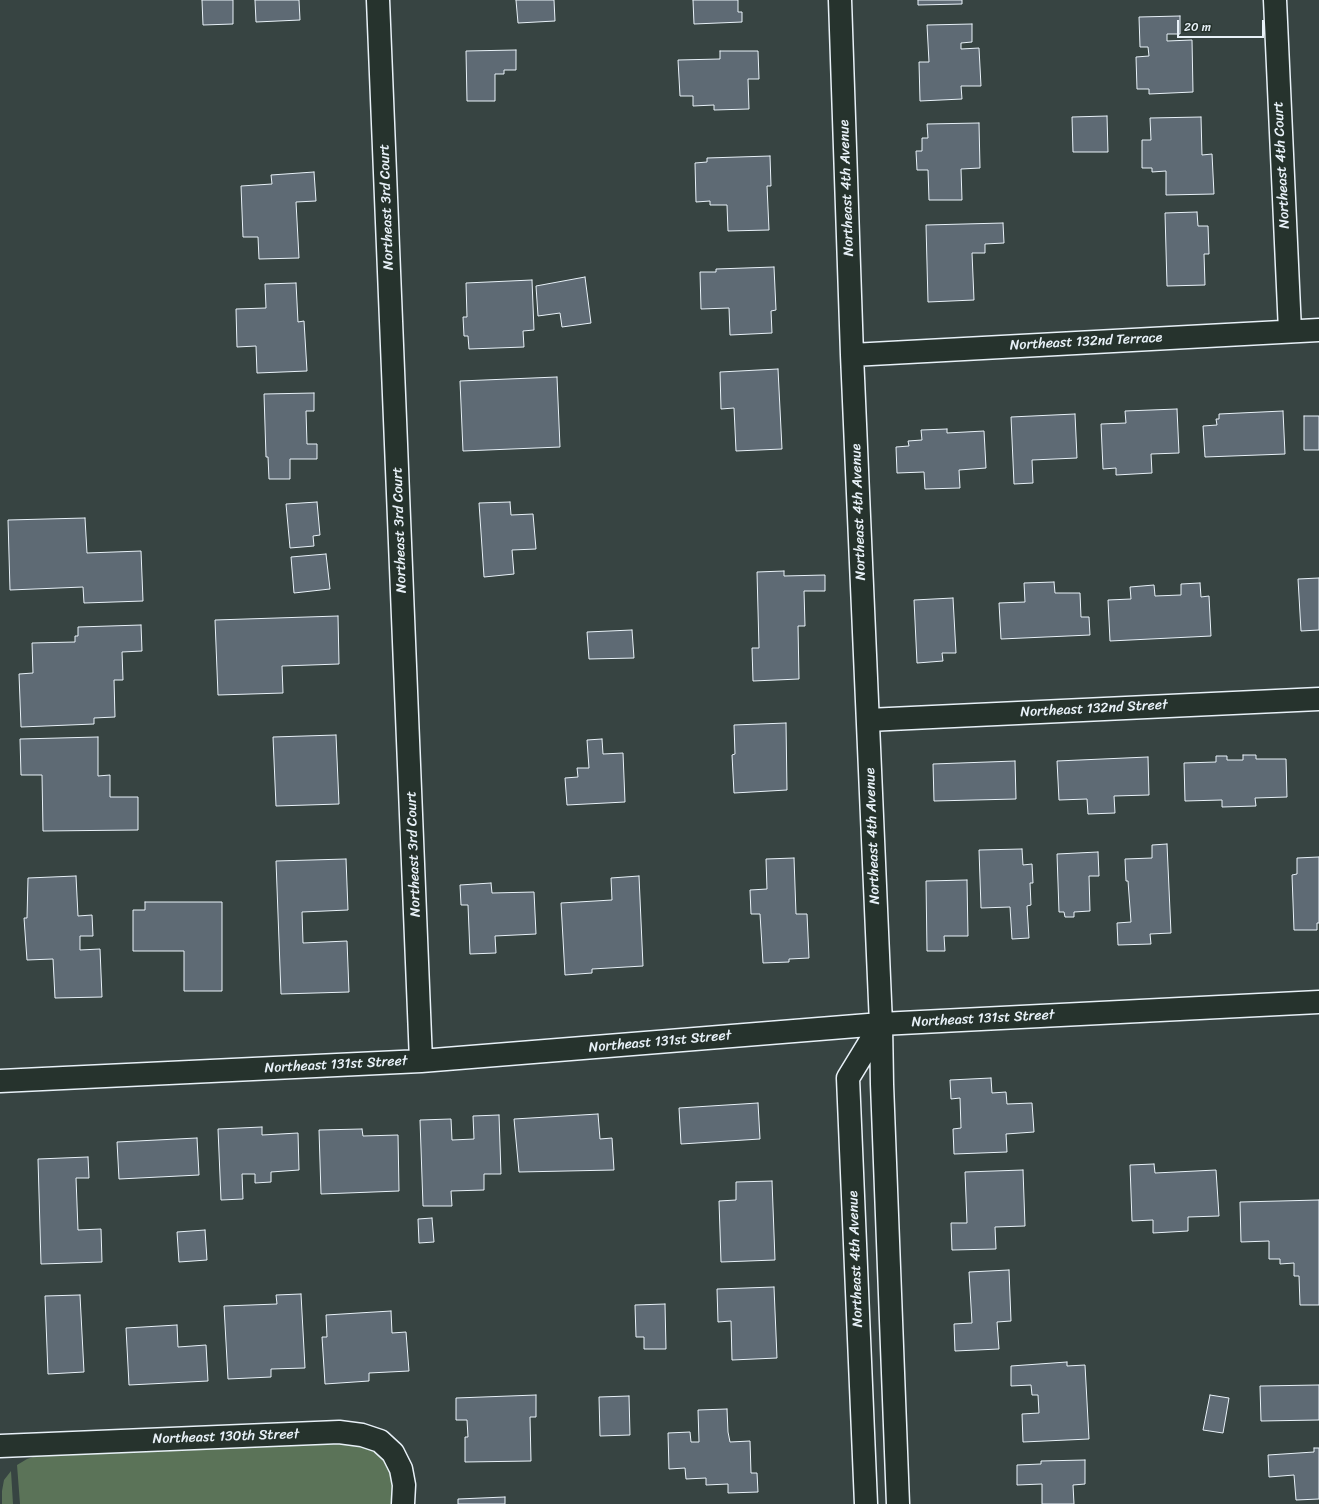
<!DOCTYPE html>
<html>
<head>
<meta charset="utf-8">
<style>
	body { margin:0 }
	#map { position:relative; width:1319px; height:1504px; overflow:hidden; background:#374442; font-family:Sriracha,sans-serif }
	canvas { display:block }
	.scale { position:absolute; left:1177px; top:20px; width:87px; height:18px; box-sizing:border-box; border:2px solid #e8f1f8; border-top:0; padding-left:5px; font-size:12px; line-height:14px; white-space:nowrap; color:#e8f1f8; -webkit-text-stroke:3px #26332d; paint-order:stroke }
</style>
</head>
<body>
<div id="map">
<canvas width="1319" height="1504"></canvas>
<div class="scale">20 m</div>
</div>
<script>
const g = document.querySelector('canvas').getContext('2d');
g.lineJoin = 'round';
function fill(path, color) {
  g.fillStyle = color;
  g.fill(path, 'evenodd');
}
function poly(rows) {
  const path = new Path2D();
  for (const r of rows) {
    path.moveTo(r[0], r[1]);
    for (let i = 2; i < r.length; i += 2) path.lineTo(r[i], r[i + 1]);
  }
  return path;
}
function trace(path, color, width, dash) {
  g.strokeStyle = color;
  g.lineWidth = width;
  g.lineCap = dash ? 'butt' : 'round';
  g.setLineDash(dash || []);
  g.stroke(path);
}
function label(font, color, halo, rows, align = 'center') {
  g.font = font + ' Sriracha,sans-serif';
  g.lineWidth = 4;
  g.setLineDash([]);
  g.textBaseline = 'middle';
  g.strokeStyle = halo;
  g.fillStyle = color;
  for (const [text, x, y, turn = 0] of rows) {
    g.save();
    g.translate(x, y);
    g.rotate((+turn || 0) * Math.PI / 180);
    g.textAlign = isNaN(turn) ? turn : align;
    if (halo) g.strokeText(text, 0, 0);
    g.fillText(text, 0, 0);
    g.restore();
  }
}
const green = poly([
	[340,1441,360,1444,373,1449,383,1458,390,1468,394,1499,393,1504,20,1504,17,1465,27,1459,39,1455],
	[11,1471,13,1504,2,1504,2,1491,4,1480]
]);
const building = poly([
	[202,0,233,0,233,24,203,25,202,0],
	[255,0,299,0,300,20,256,22,255,0],
	[516,0,554,0,555,21,518,23,516,0],
	[693,0,738,0,738,12,742,12,742,22,694,24,693,0],
	[918,0,962,0,962,4,918,5,918,0],
	[1180,16,1180,34,1167,34,1167,41,1192,40,1193,92,1149,94,1149,89,1137,89,1136,57,1149,56,1148,47,1140,47,1139,17,1180,16],
	[972,24,972,42,961,43,961,49,979,48,981,86,961,86,962,99,920,101,919,62,929,62,927,25,972,24],
	[516,50,516,70,504,70,504,74,495,74,495,101,467,101,466,51,516,50],
	[720,51,758,51,759,79,748,79,749,109,714,110,714,105,693,106,693,96,680,96,678,60,720,59,720,51],
	[1107,116,1108,152,1073,152,1072,117,1107,116],
	[1201,117,1202,155,1212,154,1214,194,1166,195,1166,171,1152,172,1152,168,1142,168,1142,140,1151,140,1150,118,1201,117],
	[979,123,980,168,961,169,962,200,929,200,928,170,917,170,916,151,922,151,922,138,928,138,927,124,979,123],
	[770,156,771,186,767,186,769,230,728,231,727,205,710,205,710,201,696,202,695,163,707,162,707,158,770,156],
	[314,172,316,201,296,202,299,258,259,259,258,237,243,237,241,186,272,184,271,175,314,172],
	[1197,212,1198,226,1208,226,1209,254,1204,254,1205,285,1167,286,1165,213,1197,212],
	[1003,223,1004,243,985,244,985,253,972,253,974,300,928,302,926,225,1003,223],
	[774,267,776,310,771,311,772,333,730,335,729,308,701,309,700,272,716,272,716,269,774,267],
	[585,277,591,323,562,327,560,313,538,316,536,286,585,277],
	[532,280,534,330,523,331,524,347,469,349,468,336,464,336,463,317,467,317,466,283,532,280],
	[296,283,298,322,304,321,307,371,257,373,256,346,237,347,236,309,266,308,265,284,296,283],
	[778,369,782,449,736,451,734,408,721,409,720,372,778,369],
	[557,377,560,447,463,451,460,381,557,377],
	[314,393,314,411,306,411,307,444,317,444,317,459,290,459,290,479,269,479,268,457,266,457,264,394,314,393],
	[1177,409,1179,453,1151,454,1152,473,1116,475,1116,468,1103,469,1101,424,1126,423,1125,411,1177,409],
	[1283,411,1285,454,1205,457,1203,426,1217,425,1216,419,1219,419,1219,414,1283,411],
	[1075,414,1077,458,1032,460,1033,483,1014,484,1011,417,1075,414],
	[1304,416,1319,416,1319,450,1304,450,1304,416],
	[947,429,947,433,984,431,986,468,959,470,960,488,925,489,924,472,897,473,896,447,909,446,908,441,922,440,921,430,947,429],
	[317,502,320,535,313,536,314,546,290,548,286,504,317,502],
	[510,502,511,515,533,514,536,549,512,550,514,574,484,577,479,503,510,502],
	[85,518,87,553,141,551,143,601,84,603,83,587,10,590,8,520,85,518],
	[326,554,330,589,294,593,291,557,326,554],
	[784,571,784,576,825,575,825,591,804,591,805,626,798,626,799,679,753,681,752,648,759,648,757,572,784,571],
	[1319,578,1319,630,1301,631,1298,579,1319,578],
	[1054,582,1055,593,1080,593,1081,617,1089,617,1090,635,1001,639,999,603,1025,602,1024,583,1054,582],
	[1200,583,1201,597,1209,596,1211,636,1110,641,1108,600,1131,599,1130,587,1154,585,1155,596,1181,595,1181,584,1200,583],
	[953,598,956,653,942,653,943,661,917,663,914,600,953,598],
	[338,616,339,664,282,666,283,693,218,695,215,620,338,616],
	[141,625,142,651,122,652,123,680,114,680,115,717,94,718,94,724,21,727,19,674,33,673,32,643,75,642,75,636,78,636,78,627,141,625],
	[632,630,634,658,589,659,587,632,632,630],
	[786,723,787,790,734,793,732,755,735,754,734,725,786,723],
	[336,735,339,804,276,806,273,737,336,735],
	[98,737,98,776,110,775,110,797,138,797,138,830,43,831,42,775,21,775,20,739,98,737],
	[602,739,603,754,623,753,625,802,567,805,565,778,578,777,577,768,589,768,587,740,602,739],
	[1243,755,1256,755,1256,759,1286,759,1287,797,1255,798,1256,806,1222,807,1222,800,1185,801,1184,763,1216,762,1216,756,1227,756,1227,760,1243,760,1243,755],
	[1148,757,1149,795,1114,796,1115,813,1088,814,1087,799,1059,800,1057,761,1148,757],
	[1015,761,1016,799,934,801,933,764,1015,761],
	[1167,844,1171,933,1150,934,1151,944,1118,945,1117,923,1131,922,1128,881,1126,881,1125,859,1152,858,1152,845,1167,844],
	[1022,849,1023,865,1032,864,1033,883,1030,883,1031,905,1027,906,1029,938,1012,939,1010,907,981,908,979,850,1022,849],
	[1098,852,1099,876,1089,876,1090,911,1074,912,1074,917,1065,917,1064,912,1059,912,1057,854,1098,852],
	[1319,857,1319,923,1317,923,1317,930,1294,930,1292,875,1297,874,1297,858,1319,857],
	[794,858,796,914,807,914,809,958,789,959,789,962,763,963,760,914,751,914,750,890,767,889,766,859,794,858],
	[346,859,348,910,302,912,303,943,347,941,349,992,281,994,276,861,346,859],
	[76,876,78,916,92,915,93,936,80,936,80,950,100,949,102,997,55,998,53,959,27,960,24,918,27,918,28,878,76,876],
	[639,876,643,966,592,969,592,973,565,975,561,903,612,900,611,878,639,876],
	[967,880,968,936,944,936,945,951,927,951,926,881,967,880],
	[491,883,492,893,534,892,536,934,495,936,496,953,470,954,468,905,461,905,460,885,491,883],
	[145,902,222,902,222,991,184,991,184,951,133,951,133,910,145,910,145,902],
	[991,1078,992,1093,1006,1092,1007,1104,1032,1103,1034,1132,1006,1134,1007,1152,954,1154,953,1129,961,1128,960,1098,951,1099,950,1080,991,1078],
	[758,1103,760,1139,681,1144,679,1108,758,1103],
	[598,1114,600,1139,612,1138,614,1170,519,1172,514,1119,598,1114],
	[499,1115,501,1174,484,1174,484,1190,451,1191,452,1206,423,1206,420,1120,451,1119,452,1140,474,1139,473,1116,499,1115],
	[262,1127,262,1135,298,1133,299,1170,271,1172,271,1182,255,1183,255,1174,242,1174,243,1199,221,1200,218,1129,262,1127],
	[362,1129,363,1136,398,1135,399,1191,321,1194,319,1130,362,1129],
	[197,1138,199,1175,119,1179,117,1142,197,1138],
	[88,1157,89,1178,76,1178,78,1230,101,1229,102,1262,41,1264,38,1159,88,1157],
	[1154,1164,1155,1173,1216,1170,1219,1216,1188,1217,1188,1231,1153,1233,1153,1220,1132,1221,1130,1165,1154,1164],
	[1023,1170,1025,1226,995,1227,996,1249,952,1250,951,1223,967,1223,965,1172,1023,1170],
	[772,1181,775,1260,721,1262,719,1201,736,1200,736,1182,772,1181],
	[1319,1200,1319,1305,1300,1305,1299,1276,1294,1276,1294,1263,1280,1264,1280,1259,1269,1259,1269,1241,1241,1242,1240,1202,1319,1200],
	[432,1218,434,1242,419,1243,418,1219,432,1218],
	[205,1230,207,1260,179,1262,177,1232,205,1230],
	[1009,1270,1011,1321,997,1322,999,1349,955,1351,954,1324,972,1323,969,1272,1009,1270],
	[774,1287,777,1358,732,1360,731,1321,718,1322,717,1289,774,1287],
	[301,1294,305,1368,271,1369,271,1377,228,1379,224,1306,277,1304,276,1295,301,1294],
	[80,1295,84,1372,48,1374,45,1296,80,1295],
	[665,1304,666,1349,644,1349,644,1337,636,1337,635,1305,665,1304],
	[391,1311,392,1333,406,1332,409,1371,369,1373,369,1381,325,1384,322,1337,327,1337,326,1315,391,1311],
	[177,1325,178,1347,206,1345,208,1381,129,1385,126,1328,177,1325],
	[1067,1362,1067,1366,1085,1365,1089,1439,1023,1442,1022,1414,1039,1413,1038,1395,1032,1395,1031,1385,1011,1386,1011,1366,1067,1362],
	[1319,1385,1319,1420,1261,1421,1260,1386,1319,1385],
	[536,1395,536,1417,530,1417,531,1461,465,1462,465,1437,468,1437,467,1420,456,1420,456,1398,536,1395],
	[1210,1395,1229,1398,1223,1433,1203,1430,1210,1395],
	[629,1396,630,1435,600,1436,599,1397,629,1396],
	[727,1409,728,1432,730,1442,750,1441,751,1473,757,1473,758,1492,728,1493,728,1484,706,1485,706,1478,686,1479,685,1468,669,1469,668,1433,690,1432,691,1442,699,1442,698,1410,727,1409],
	[1314,1448,1319,1448,1319,1499,1296,1500,1294,1475,1269,1477,1268,1455,1314,1452,1314,1448],
	[1085,1460,1085,1484,1073,1485,1074,1504,1042,1504,1042,1484,1017,1485,1017,1465,1041,1464,1041,1461,1085,1460],
	[505,1497,505,1504,458,1504,458,1499,505,1497]
]);
const minor = poly([
	[378,0,421,1061],
	[840,0,852,355,881,1024,882,1084,898,1504],
	[1275,0,1290,331],
	[852,355,1319,330],
	[868,720,1319,699],
	[0,1081,421,1061,881,1024,1319,1002],
	[0,1446,339,1432,362,1435,380,1441,393,1453,401,1469,404,1485,403,1504],
	[866,1504,848,1078,881,1024]
]);
const streetNames = [
	["Northeast 4th Court",1282,165,-93],
	["Northeast 4th Avenue",847,188,-92],
	["Northeast 3rd Court",387,207,-92],
	["Northeast 132nd Terrace",1086,342,-3],
	["Northeast 4th Avenue",859,512,-92],
	["Northeast 3rd Court",400,530,-92],
	["Northeast 132nd Street",1094,709,-3],
	["Northeast 4th Avenue",873,836,-92],
	["Northeast 3rd Court",414,854,-92],
	["Northeast 131st Street",983,1019,-3],
	["Northeast 131st Street",660,1042,-5],
	["Northeast 131st Street",336,1065,-3],
	["Northeast 4th Avenue",856,1259,-92],
	["Northeast 130th Street",226,1437,-2]
];
fill(green, '#5b7358');
fill(building, '#5e6a74');
trace(building, '#e8f1f8', 1);
trace(minor, '#e8f1f8', 25);
trace(minor, '#26332d', 22);
label('14px', '#e8f1f8', '#26332d', streetNames);
</script>
</body>
</html>
